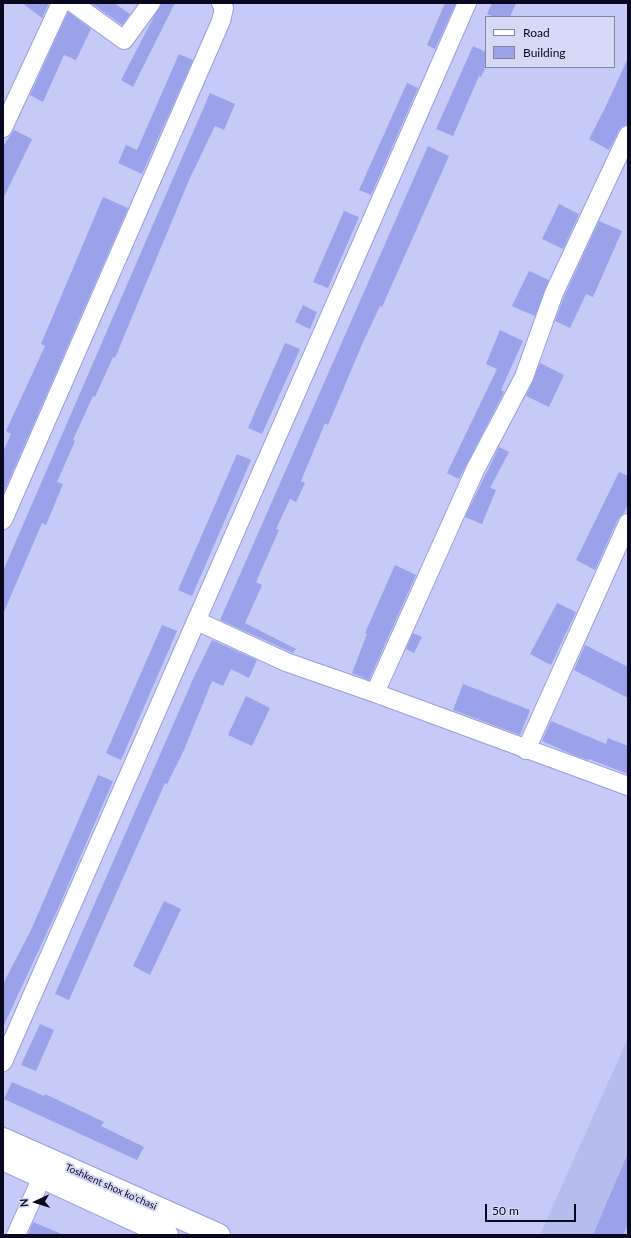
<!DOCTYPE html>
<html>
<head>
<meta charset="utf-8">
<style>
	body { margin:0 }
	#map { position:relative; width:631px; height:1238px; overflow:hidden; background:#c5caf6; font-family:Lato,sans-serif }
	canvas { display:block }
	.frame { position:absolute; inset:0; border:4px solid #080821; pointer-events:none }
	.legend { position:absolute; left:485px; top:16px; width:130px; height:52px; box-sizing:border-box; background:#d5d9f6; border:1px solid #8385a1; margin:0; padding:5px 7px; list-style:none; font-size:12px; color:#080821 }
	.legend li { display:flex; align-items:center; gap:8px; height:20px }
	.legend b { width:20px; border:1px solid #8385a1 }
	.north { position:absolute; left:16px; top:1182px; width:40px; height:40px; -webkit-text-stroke:3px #d5d9f6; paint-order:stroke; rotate:266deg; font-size:11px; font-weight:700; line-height:16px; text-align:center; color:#080821 }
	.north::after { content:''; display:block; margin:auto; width:14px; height:18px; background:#080821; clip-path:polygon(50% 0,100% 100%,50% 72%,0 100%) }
	.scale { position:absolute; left:485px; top:1204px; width:91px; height:18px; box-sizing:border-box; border:2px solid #080821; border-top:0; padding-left:5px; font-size:12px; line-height:14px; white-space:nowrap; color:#080821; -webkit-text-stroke:3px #d5d9f6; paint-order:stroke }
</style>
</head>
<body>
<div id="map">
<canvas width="631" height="1238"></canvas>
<div class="frame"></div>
<ul class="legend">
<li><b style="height:5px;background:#fff"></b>Road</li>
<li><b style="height:11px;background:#9ba2e9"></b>Building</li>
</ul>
<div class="north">N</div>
<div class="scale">50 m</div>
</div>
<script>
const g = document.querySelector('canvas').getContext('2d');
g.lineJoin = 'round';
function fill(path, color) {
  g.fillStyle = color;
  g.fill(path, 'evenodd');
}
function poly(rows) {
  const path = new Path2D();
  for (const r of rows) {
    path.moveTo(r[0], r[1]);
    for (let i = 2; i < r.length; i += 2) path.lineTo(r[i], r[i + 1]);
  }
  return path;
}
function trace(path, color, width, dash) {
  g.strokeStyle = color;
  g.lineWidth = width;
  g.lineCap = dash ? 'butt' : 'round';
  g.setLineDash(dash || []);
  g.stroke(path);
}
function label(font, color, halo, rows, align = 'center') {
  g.font = font + ' Lato,sans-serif';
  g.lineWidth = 4;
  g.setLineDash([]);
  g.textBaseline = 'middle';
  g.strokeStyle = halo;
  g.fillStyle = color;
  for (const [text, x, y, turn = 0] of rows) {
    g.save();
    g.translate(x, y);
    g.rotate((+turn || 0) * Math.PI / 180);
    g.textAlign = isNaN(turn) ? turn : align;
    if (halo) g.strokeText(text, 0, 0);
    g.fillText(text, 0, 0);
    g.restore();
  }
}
const built = poly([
	[628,1038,628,1235,540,1235]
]);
const building = poly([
	[22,3,49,3,42,18],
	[91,3,114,3,130,14,122,25],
	[161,3,175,3,133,87,121,80],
	[445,3,456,3,435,49,427,45],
	[492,3,516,3,510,17,495,17,487,14],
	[68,12,91,29,76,60,64,55,43,102,30,95],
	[473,46,486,52,486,66,481,77,479,76,453,136,436,129],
	[179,54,193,60,142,174,118,163,126,145,137,150],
	[628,58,628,125,622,126,619,130,609,150,589,139,606,106],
	[407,83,418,88,371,195,359,190],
	[210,93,235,104,224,130,215,126,189,180,115,358,113,357,95,397,93,396,73,440,75,441,57,482,63,484,46,525,42,523,3,614,3,571],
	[14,130,32,139,3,199,3,146],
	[428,146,449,156,382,307,380,306,364,340,328,425,325,423,301,481,305,483,296,502,290,499,276,529,279,530,256,582,262,585,245,623,296,649,293,653,220,620],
	[103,197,128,208,3,494,3,452,11,434,6,431,45,346,41,344],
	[559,204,579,214,563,249,542,239],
	[344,211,359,217,328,288,313,282],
	[599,221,622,231,593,297,586,294,570,328,555,321,564,297],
	[529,271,549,280,535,316,512,306],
	[303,305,317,312,310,329,295,322],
	[500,330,523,341,501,390,504,392,459,479,447,473,497,369,486,364],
	[285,343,300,349,262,434,248,428],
	[540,363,564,375,549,407,526,396],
	[499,447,509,452,490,488,496,490,482,524,465,517],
	[237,454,251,460,192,596,178,590],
	[619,472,628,476,628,504,624,513,618,519,595,570,576,560],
	[395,565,416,575,369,680,352,673,367,634,365,633],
	[557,603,576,612,551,665,530,654],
	[162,625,177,631,121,760,106,753],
	[413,633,422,637,414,653,406,649],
	[212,640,257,660,249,678,231,669,223,686,212,681,184,750,167,784,165,783,69,1000,55,994,194,677],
	[585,645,628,667,628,698,574,670],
	[463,684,530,710,520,735,453,710],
	[246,696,270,708,252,746,228,735],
	[551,721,606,744,608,738,628,746,628,774,589,759,588,760,576,756,542,741],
	[98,775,113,781,57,911,3,1027,3,984,31,930],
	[164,901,181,909,150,975,133,966],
	[40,1024,54,1030,36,1071,21,1065],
	[12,1082,44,1096,45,1094,104,1122,101,1126,144,1147,137,1160,4,1099],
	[628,1153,628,1224,623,1235,593,1235],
	[33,1222,64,1235,28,1235]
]);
const minor = poly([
	[73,3,124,40,151,3],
	[3,128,61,3],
	[3,520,221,21,224,8,221,3],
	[197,621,286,662,375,693,628,786],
	[375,693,476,468,524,377,554,293,628,135],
	[526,750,628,523],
	[3,1062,467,3],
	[16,1235,42,1177]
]);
const major = poly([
	[3,1139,219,1235],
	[3,1159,167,1235]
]);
const streetNames = [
	["Toshkent shox ko'chasi",111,1187,24]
];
fill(built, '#b6bceb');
fill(building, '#9ba2e9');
trace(minor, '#979de3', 20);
trace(major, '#979de3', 24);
trace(minor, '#fff', 18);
trace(major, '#fff', 22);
label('10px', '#080821', '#d5d9f6', streetNames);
</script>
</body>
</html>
